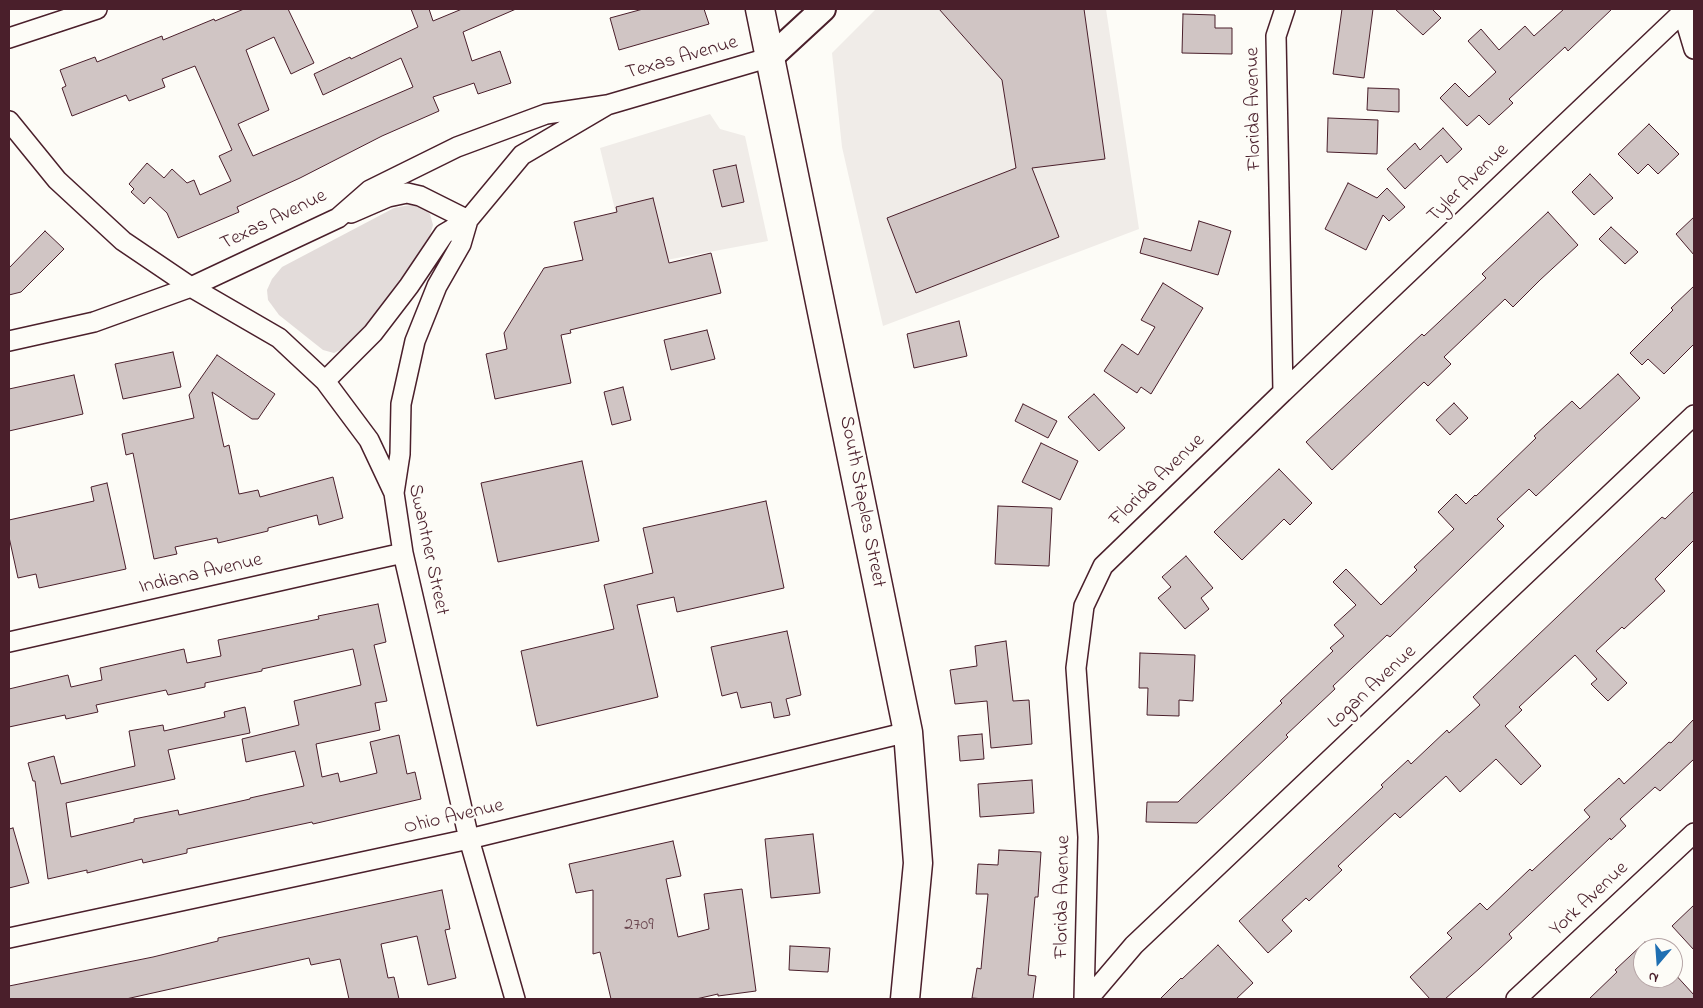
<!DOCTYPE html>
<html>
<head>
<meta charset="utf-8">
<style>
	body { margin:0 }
	#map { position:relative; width:1703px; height:1008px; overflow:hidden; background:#fdfcf7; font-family:"Indie Flower",sans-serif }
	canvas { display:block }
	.frame { position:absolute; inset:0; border:10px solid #4a1f2b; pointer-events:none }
	.north { position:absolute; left:1633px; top:938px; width:50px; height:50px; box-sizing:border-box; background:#fdfcf7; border:1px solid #b5a4a5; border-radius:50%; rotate:198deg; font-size:14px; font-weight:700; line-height:20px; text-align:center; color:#4a1f2b }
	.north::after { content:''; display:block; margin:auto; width:18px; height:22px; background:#1f6fb2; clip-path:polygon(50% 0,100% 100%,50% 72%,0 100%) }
</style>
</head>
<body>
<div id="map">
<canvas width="1703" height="1008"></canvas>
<div class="frame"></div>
<div class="north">N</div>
</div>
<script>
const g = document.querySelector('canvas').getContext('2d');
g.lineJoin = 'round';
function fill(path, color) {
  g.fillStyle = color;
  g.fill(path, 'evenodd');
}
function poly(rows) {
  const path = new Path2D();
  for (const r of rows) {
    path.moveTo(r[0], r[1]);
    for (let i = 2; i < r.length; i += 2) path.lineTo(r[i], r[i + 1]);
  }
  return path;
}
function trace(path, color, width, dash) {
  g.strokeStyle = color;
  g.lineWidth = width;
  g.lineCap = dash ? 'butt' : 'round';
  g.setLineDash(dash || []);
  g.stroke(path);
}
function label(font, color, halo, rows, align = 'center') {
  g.font = font + ' "Indie Flower",sans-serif';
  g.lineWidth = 5;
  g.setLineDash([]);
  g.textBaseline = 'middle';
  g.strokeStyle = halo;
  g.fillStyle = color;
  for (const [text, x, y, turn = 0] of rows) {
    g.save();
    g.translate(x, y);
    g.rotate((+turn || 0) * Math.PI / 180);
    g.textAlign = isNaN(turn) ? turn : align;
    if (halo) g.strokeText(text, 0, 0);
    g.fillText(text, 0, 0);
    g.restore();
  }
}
const built = poly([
	[876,9,1106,9,1139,229,883,326,842,147,832,53],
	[710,114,720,129,745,136,768,241,629,267,600,148]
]);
const green = poly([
	[410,205,421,206,430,214,433,225,430,235,391,295,378,312,344,348,334,353,323,350,279,315,268,300,267,290,272,279,282,267,394,208]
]);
const building = poly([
	[244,9,288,9,314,63,291,74,274,37,246,50,269,110,238,124,253,156,413,87,401,58,323,95,314,74,350,57,351,59,418,27,411,9,429,9,433,21,462,9,516,9,463,32,472,61,500,51,511,83,478,94,474,83,433,97,439,111,382,136,300,178,237,207,239,212,178,238,167,213,150,197,144,204,131,192,134,189,129,184,147,163,164,178,172,169,187,183,194,180,200,195,231,181,219,156,232,150,195,66,162,79,165,87,129,101,126,95,72,116,62,88,66,86,60,70,95,57,97,62,162,36,163,40,214,19,215,21,244,9],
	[643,9,704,9,709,24,619,50,610,18,643,9],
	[939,9,1084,9,1105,159,1032,168,1059,237,916,293,887,218,1016,168,1002,80,939,9],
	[1342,9,1373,9,1364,78,1333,74,1342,9],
	[1395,9,1432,9,1441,18,1423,35,1395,9],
	[1564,9,1612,9,1568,51,1565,47,1509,99,1513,103,1489,125,1479,115,1467,126,1440,98,1455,83,1469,97,1496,72,1468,41,1481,29,1499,50,1525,26,1534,36,1564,9],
	[1183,14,1215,15,1215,28,1232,28,1232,54,1182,53,1183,14],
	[1368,88,1399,89,1399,112,1367,110,1368,88],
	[1328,118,1378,120,1377,154,1327,152,1328,118],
	[1649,124,1679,154,1658,174,1648,164,1638,174,1618,154,1649,124],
	[1443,128,1462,149,1447,163,1441,155,1405,189,1387,169,1415,143,1420,150,1443,128],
	[736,165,744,202,722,207,713,170,736,165],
	[1590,174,1613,198,1594,215,1572,192,1590,174],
	[1348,183,1377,198,1387,188,1405,207,1389,221,1383,215,1366,250,1325,229,1348,183],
	[653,198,669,263,711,253,721,293,570,330,571,333,561,335,571,383,495,399,486,354,507,349,504,333,544,268,583,260,574,222,617,212,616,207,653,198],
	[1548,212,1578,245,1540,280,1513,307,1505,299,1444,357,1451,364,1428,386,1424,382,1332,470,1306,442,1422,334,1424,336,1486,278,1482,274,1548,212],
	[1694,217,1694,255,1676,234,1694,217],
	[1199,221,1231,231,1218,275,1140,253,1144,238,1191,251,1199,221],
	[1611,227,1638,252,1625,264,1599,239,1611,227],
	[45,231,64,249,21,292,9,295,9,268,45,231],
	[1163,283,1203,308,1151,394,1141,387,1137,393,1104,371,1122,344,1138,355,1155,327,1141,320,1163,283],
	[1694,286,1694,344,1664,374,1648,359,1642,365,1630,353,1673,310,1671,308,1694,286],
	[959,321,967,356,914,368,907,334,959,321],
	[707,330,715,359,671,370,664,340,707,330],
	[173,352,181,387,123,399,115,364,173,352],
	[217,355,275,394,258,419,252,419,212,392,224,447,229,445,239,494,258,490,260,497,333,477,343,518,319,525,317,515,268,528,268,531,218,543,217,538,175,547,177,554,154,559,133,453,126,455,122,434,194,418,189,395,217,355],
	[1618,374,1640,398,1536,496,1529,489,1497,519,1504,526,1390,637,1387,635,1333,686,1335,689,1286,735,1288,737,1227,795,1197,823,1146,822,1147,802,1178,802,1282,703,1280,701,1333,651,1330,648,1344,636,1334,625,1356,605,1333,582,1346,569,1381,605,1417,570,1414,567,1454,529,1438,512,1456,494,1466,504,1475,495,1476,496,1536,438,1534,436,1572,401,1580,409,1618,374],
	[74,375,83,414,9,431,9,389,74,375],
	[623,387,631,420,612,425,604,392,623,387],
	[1094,394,1125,428,1099,451,1068,417,1094,394],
	[1454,403,1468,418,1450,435,1436,420,1454,403],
	[1023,404,1057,421,1048,438,1015,421,1023,404],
	[1041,443,1078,461,1060,500,1022,482,1041,443],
	[582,461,599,541,498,562,481,483,582,461],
	[1279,469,1312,503,1290,525,1284,519,1242,560,1214,532,1279,469],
	[107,483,126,569,39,588,36,574,18,578,9,537,9,520,94,501,91,487,107,483],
	[1694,491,1694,540,1655,579,1665,591,1624,629,1622,627,1596,651,1627,683,1608,701,1591,684,1597,679,1575,655,1519,707,1522,710,1505,726,1541,766,1521,785,1496,759,1460,792,1446,776,1400,818,1395,813,1338,866,1342,870,1309,901,1306,898,1282,920,1292,931,1268,953,1239,921,1383,787,1381,785,1408,760,1411,764,1447,730,1449,733,1480,705,1473,697,1662,517,1665,519,1694,491],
	[766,501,784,588,677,612,674,597,637,605,658,697,537,726,521,651,614,629,604,585,653,573,643,528,766,501],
	[998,506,1052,508,1049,566,995,564,998,506],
	[1186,556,1213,588,1201,598,1209,609,1185,629,1158,598,1171,587,1162,577,1186,556],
	[378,604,386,642,374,645,387,701,375,703,380,730,316,744,322,777,338,773,340,782,377,773,370,742,399,735,407,774,415,772,421,799,313,824,312,822,187,849,187,853,143,863,142,859,87,873,87,870,48,879,35,781,33,781,28,763,54,756,61,784,122,769,135,766,129,731,163,725,164,731,225,717,224,712,245,707,250,733,168,750,175,779,66,803,71,837,134,822,134,819,178,810,179,815,250,799,250,798,304,786,295,751,246,762,242,739,299,725,294,701,361,685,353,649,262,669,262,671,205,683,205,687,168,695,166,690,96,705,98,712,66,719,65,715,9,727,9,689,68,675,71,687,102,680,100,668,184,649,187,663,221,656,218,640,319,619,318,616,378,604],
	[787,631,801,695,786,699,790,715,774,718,771,702,741,708,737,692,722,696,711,647,787,631],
	[1006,641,1013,701,1029,700,1032,744,991,748,987,701,955,704,950,670,977,666,975,646,1006,641],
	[1140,653,1195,655,1193,701,1179,700,1179,716,1147,715,1148,688,1139,688,1140,653],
	[1694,719,1694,759,1660,791,1655,787,1620,819,1626,826,1611,840,1610,838,1509,934,1512,938,1480,968,1445,999,1430,999,1410,977,1452,938,1447,933,1480,903,1487,910,1530,869,1532,871,1590,817,1584,810,1619,778,1624,784,1669,742,1671,743,1694,719],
	[982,734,984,759,960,761,958,736,982,734],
	[1032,780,1034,813,980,817,978,784,1032,780],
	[13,828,29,883,9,888,9,829,13,828],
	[813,834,820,893,771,898,765,839,813,834],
	[673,841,681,876,666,879,678,937,709,929,704,894,742,889,756,991,718,996,718,994,696,999,611,999,600,952,593,954,593,890,576,893,569,864,673,841],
	[999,850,1041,852,1038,897,1035,897,1028,975,1036,976,1033,999,985,999,972,998,977,968,981,969,988,894,976,894,978,864,998,865,999,850],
	[442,890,450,929,445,930,456,978,428,985,417,936,381,944,388,978,394,977,399,999,349,999,340,959,311,965,309,958,126,999,9,999,9,986,153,957,218,941,218,938,442,890],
	[1694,905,1694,950,1672,926,1694,905],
	[1645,942,1651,948,1643,948,1643,978,1673,978,1673,972,1694,995,1694,999,1589,999,1617,972,1615,970,1645,942],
	[1218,945,1253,983,1236,999,1160,999,1181,978,1182,979,1218,945],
	[790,946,830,948,828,972,789,970,790,946]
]);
const minor = poly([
	[1682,9,1694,49],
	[9,38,97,9],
	[9,121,57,180,123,241,191,287,279,338,325,381,369,440,394,493,403,553,469,839,515,999],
	[351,213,388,197,407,193,420,196,468,220],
	[9,341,94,322,191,287,338,218,370,190,457,147,546,114,607,105],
	[325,381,373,333,409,286,444,234,468,220,522,155,607,105,771,57],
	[1283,392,1686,9],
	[394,493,400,454,401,404,415,341,437,286,461,244,468,220],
	[9,642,403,553],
	[9,938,469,839,908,732],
	[1084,999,1088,837,1076,668,1084,606,1103,566,1283,392,1276,36,1285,9],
	[1088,999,1134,945,1694,415],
	[1516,999,1694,833]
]);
const tertiary = poly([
	[771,57,823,9]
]);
const primary = poly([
	[760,9,908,732,918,863,905,999]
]);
const numberNames = [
	["2709",639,926]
];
const streetNames = [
	["Texas Avenue",682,59,-16],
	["Florida Avenue",1255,109,-91],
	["Tyler Avenue",1469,184,-44],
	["Texas Avenue",274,221,-26],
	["Florida Avenue",1158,481,-44],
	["South Staples Street",861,502,79],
	["Swantner Street",427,550,78],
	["Indiana Avenue",201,575,-13],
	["Logan Avenue",1373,688,-43],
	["Ohio Avenue",454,818,-13],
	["Florida Avenue",1064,897,-89],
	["York Avenue",1590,900,-43]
];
fill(built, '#f0ece8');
fill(green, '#e3dcda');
fill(building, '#d0c5c4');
trace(building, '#4a1f2b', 1);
trace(minor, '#4a1f2b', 22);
trace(tertiary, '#4a1f2b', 28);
trace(primary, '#4a1f2b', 31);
trace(minor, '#fdfcf7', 19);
trace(tertiary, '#fdfcf7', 24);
trace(primary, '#fdfcf7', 28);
label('18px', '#6c4851', null, numberNames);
label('20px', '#4a1f2b', '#fdfcf7', streetNames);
</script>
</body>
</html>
